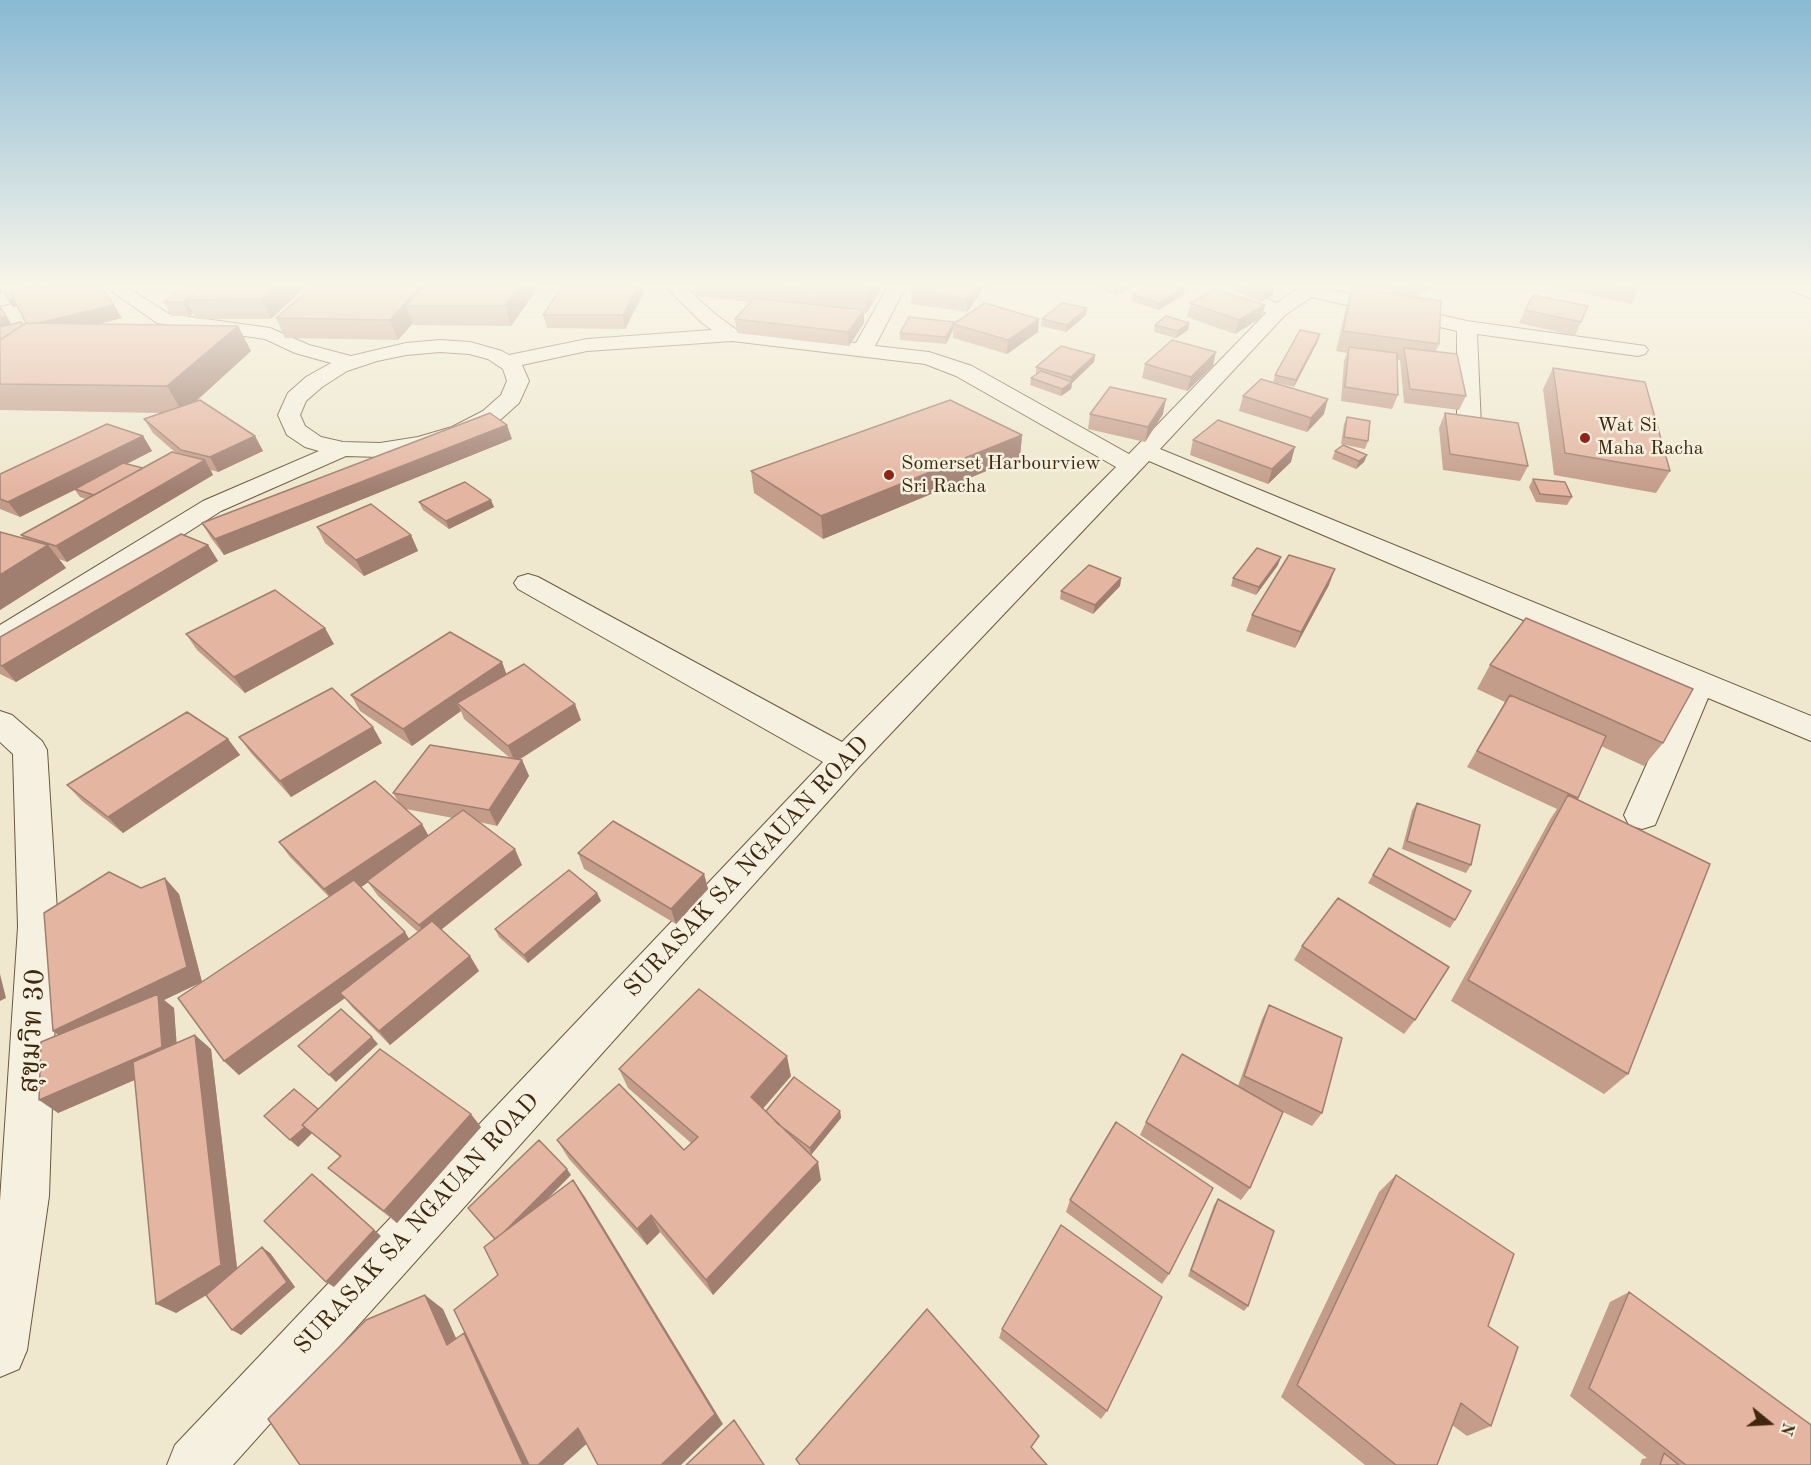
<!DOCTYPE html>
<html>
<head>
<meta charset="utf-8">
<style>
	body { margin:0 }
	#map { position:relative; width:1811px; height:1465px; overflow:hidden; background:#efe8ce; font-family:"Old Standard TT",serif }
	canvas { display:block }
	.north { position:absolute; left:1739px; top:1393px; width:60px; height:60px; -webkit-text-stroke:4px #f5f0df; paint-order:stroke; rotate:108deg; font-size:16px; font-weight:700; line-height:24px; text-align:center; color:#40280d }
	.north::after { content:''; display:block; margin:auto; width:21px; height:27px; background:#40280d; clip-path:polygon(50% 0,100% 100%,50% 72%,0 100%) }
</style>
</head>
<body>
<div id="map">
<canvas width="1811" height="1465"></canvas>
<div class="north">N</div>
</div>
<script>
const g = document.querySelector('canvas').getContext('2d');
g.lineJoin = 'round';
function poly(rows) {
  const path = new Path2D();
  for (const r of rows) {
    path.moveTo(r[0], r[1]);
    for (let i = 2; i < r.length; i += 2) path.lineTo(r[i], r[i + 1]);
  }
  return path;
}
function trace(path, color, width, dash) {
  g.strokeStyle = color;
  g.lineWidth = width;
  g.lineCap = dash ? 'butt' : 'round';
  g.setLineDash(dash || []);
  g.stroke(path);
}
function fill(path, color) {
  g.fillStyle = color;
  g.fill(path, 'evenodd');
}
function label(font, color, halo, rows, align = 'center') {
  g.font = font + ' "Old Standard TT","Noto Serif Thai",serif';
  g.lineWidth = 5;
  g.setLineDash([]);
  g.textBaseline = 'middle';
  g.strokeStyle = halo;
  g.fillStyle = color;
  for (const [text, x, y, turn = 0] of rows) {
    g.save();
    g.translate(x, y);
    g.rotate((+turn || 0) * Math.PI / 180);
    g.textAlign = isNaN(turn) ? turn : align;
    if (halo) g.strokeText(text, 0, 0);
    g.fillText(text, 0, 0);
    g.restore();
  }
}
const minor = poly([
	[35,286,65,286,63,290,0,306,0,294,35,286],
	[104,286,125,286,169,314,270,328,309,345,351,356,406,343,440,340,470,342,502,351,509,355,587,339,712,330,701,322,665,286,684,286,715,314,737,330,856,343,888,286,906,286,875,346,929,352,972,366,1129,454,1266,313,1214,290,1212,286,1236,286,1277,303,1301,286,1324,286,1323,288,1467,321,1645,346,1648,350,1645,354,1638,356,1477,334,1481,426,1477,431,1469,433,1461,431,1457,426,1457,331,1312,297,1285,315,1160,449,1811,716,1811,741,1708,698,1655,825,1642,829,1629,825,1624,815,1681,687,1149,461,858,768,233,1465,167,1465,175,1445,823,762,518,589,514,583,518,577,528,574,538,577,842,742,1116,467,956,376,925,364,732,341,587,351,522,365,529,381,519,403,499,421,468,437,421,451,380,457,346,456,221,511,11,645,0,648,0,625,203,501,319,451,305,447,287,435,278,415,288,393,306,377,331,363,295,353,265,339,157,323,104,286],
	[440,352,469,354,488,359,503,369,507,381,501,395,483,411,452,427,418,437,380,443,343,442,321,437,305,426,300,415,306,401,322,387,347,371,377,361,406,355,440,352],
	[1788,286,1811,286,1811,298,1790,290,1788,286],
	[0,711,12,715,42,741,47,750,58,927,49,1196,27,1350,19,1369,0,1377,0,1201,18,927,13,754,0,742,0,711]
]);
const wall = poly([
	[306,286,271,319,196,319,193,313,190,316,171,316,164,302],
	[313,286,539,286,511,326,414,325,413,323,398,340,285,338,276,318],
	[692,286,880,286,880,291,866,314,864,313,864,323,849,346,737,333,735,319,750,302,694,296],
	[916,286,994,286,992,290,982,288,982,291,967,312,911,304,912,291],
	[1090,286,1135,286,1115,295],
	[1231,286,1266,286,1273,295,1261,302,1230,289],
	[1355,286,1433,286,1425,292,1421,291,1417,298,1404,295,1404,296,1439,344,1436,351,1466,396,1459,410,1404,403,1400,360,1397,360,1398,395,1392,409,1341,401,1344,361,1347,353,1336,351,1346,308,1352,288],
	[1547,286,1640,286,1632,304],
	[644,292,625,329,547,328,543,315],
	[1132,294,1184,295,1158,310,1131,301],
	[8,300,122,318,99,324,238,326,251,351,196,401,255,436,263,451,218,472,211,470,213,475,67,562,59,559,66,568,0,610,0,532,24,539,21,535,86,499,80,497,75,490,20,517,0,509,0,474,143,436,152,451,127,464,143,468,176,453,153,433,144,419,162,413,0,410,0,305,11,324,23,325,26,323,17,306,13,307],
	[1190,303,1265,305,1261,318,1235,334,1187,317],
	[1525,310,1581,322,1575,336,1519,323],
	[1086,315,1066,332,1041,326,1042,319],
	[954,322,954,324,1038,332,1007,354,953,338,953,330,946,344,900,340,900,333],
	[1189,323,1188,330,1176,338,1154,332,1155,325],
	[1320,334,1318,341,1294,387,1273,382,1275,375],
	[1095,355,1094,362,1072,383,1071,389,1061,396,1030,385,1031,378,1036,374,1036,367],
	[1145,364,1213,366,1187,391,1142,378],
	[1553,368,1670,471,1656,493,1554,475,1543,389],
	[1243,396,1324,414,1307,432,1239,411],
	[1445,413,1528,466,1520,481,1443,470,1439,428],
	[1090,414,1163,414,1145,442,1088,429],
	[1347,417,1368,441,1365,449,1341,444,1344,424],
	[1022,435,1020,457,823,539,754,493,751,471],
	[512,439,224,555,211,538,202,523],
	[1193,440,1291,462,1268,484,1190,455],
	[1335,451,1367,455,1364,462,1356,469,1332,459],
	[1533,479,1572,497,1567,505,1536,502,1529,487],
	[419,502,494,507,449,529,423,510],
	[317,527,411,535,418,551,364,576,325,543],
	[208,545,218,561,16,682,0,674,0,637],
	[1278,565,1256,595,1231,586,1233,578],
	[1121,578,1120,586,1093,614,1060,599,1061,591],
	[1329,585,1295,648,1246,631,1252,615],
	[186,634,334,644,245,693,197,650],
	[502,662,506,674,581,720,519,760,522,760,529,776,497,826,479,822,522,865,441,930,470,956,479,971,390,1045,352,1007,345,998,239,1075,224,1061,201,982,164,1000,174,1008,176,1043,211,1049,237,1268,270,1253,295,1287,241,1335,207,1295,176,1313,135,1080,58,1113,58,1034,141,888,179,894,202,982,329,897,290,857,279,842,399,803,393,793,510,758,464,719,461,711,412,746,360,711,351,695],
	[406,809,453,818,428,836],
	[368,882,378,896,418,932,409,939,361,887],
	[1490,665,1663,743,1644,766,1601,746,1577,799,1628,1074,1604,1094,1451,1001,1551,818,1557,809,1467,767,1505,702,1477,689],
	[239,737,382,743,291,797,251,753],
	[228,739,240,755,123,833,82,801,67,785],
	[1417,803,1471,865,1466,873,1402,849,1412,811],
	[1389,848,1455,920,1450,928,1368,883],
	[578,853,704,874,708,889,676,924,584,869],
	[597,893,601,901,528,963,499,937,495,929],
	[1302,946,1415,1020,1404,1034,1294,960],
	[1269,1005,1322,1113,1312,1126,1281,1111,1250,1188,1241,1200,1140,1135,1146,1122,1238,1086,1262,1019],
	[619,1069,791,1076,763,1109,766,1111,840,1111,841,1118,811,1155,806,1151,821,1180,713,1295,660,1232,647,1245,569,1159,557,1140,684,1150,691,1143,628,1088],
	[318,1109,481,1127,397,1223,342,1180,328,1168,340,1157,312,1133,298,1147],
	[1396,1175,1488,1326,1491,1426,1467,1436,1452,1425,1437,1465,1365,1465,1281,1397,1379,1192],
	[1218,1199,1248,1306,1244,1311,1188,1276,1214,1205],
	[1070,1200,1169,1274,1162,1284,1066,1212],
	[1629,1292,1811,1465,1640,1465,1642,1459,1647,1458,1570,1396,1610,1302],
	[1002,1329,1107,1411,1101,1419,999,1338]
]);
const shadedWall = poly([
	[0,286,1,286,3,293,0,293],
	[71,286,80,291,13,307,8,300],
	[277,286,306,286,271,319,262,299],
	[421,286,445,286,406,306,413,323,398,340,390,320],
	[520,286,539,286,511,326,505,306],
	[638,286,643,286,644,292,625,329,623,315],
	[871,286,880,286,880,291,866,314,866,294],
	[977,286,982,286,982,291,967,312,967,299],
	[1122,286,1135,286,1115,295,1116,289],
	[1428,286,1433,286,1425,292],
	[1185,288,1184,295,1158,310,1159,303],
	[1274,288,1273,295,1261,302,1263,295],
	[186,300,193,313,190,316,183,302],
	[0,305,15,330,0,334],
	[114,305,122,318,37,339,28,326],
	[1265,305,1261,318,1235,334,1239,320],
	[1087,308,1086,315,1066,332,1067,325],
	[864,310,864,323,849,346,848,332],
	[1039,319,1038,332,1007,354,1008,340],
	[954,322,953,330,946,344,946,337],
	[1189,323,1188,330,1176,338,1178,331],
	[238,326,251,351,183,413,167,386],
	[1320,334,1318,341,1294,387,1296,380],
	[1216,352,1213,366,1187,391,1191,377],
	[1095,355,1094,362,1072,383,1071,389,1061,396,1062,389,1070,383,1071,377],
	[1166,399,1163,414,1145,442,1148,427],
	[1328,399,1324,414,1307,432,1311,418],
	[507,425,512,439,224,555,215,539],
	[1022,435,1020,457,823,539,821,516],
	[143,436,152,451,20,517,8,502],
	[255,436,263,451,218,472,210,457],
	[1295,447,1291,462,1268,484,1272,469],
	[1367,455,1364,462,1356,469,1359,461],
	[205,460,213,475,67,562,56,546],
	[491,500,494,507,449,529,446,521],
	[411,535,418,551,364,576,356,560],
	[48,545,66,568,0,610,0,575],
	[208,545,218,561,16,682,2,666],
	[1281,557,1278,565,1256,595,1259,587],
	[1335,569,1329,585,1295,648,1301,632],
	[1121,578,1120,586,1093,614,1095,605],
	[325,628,334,644,245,693,234,677],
	[502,662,508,678,457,703,461,711,412,746,403,729],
	[575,704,581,720,515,762,508,746],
	[373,727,382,743,291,797,280,781],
	[228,739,240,755,123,833,108,817],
	[522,760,529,776,497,826,489,810],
	[422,824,431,840,336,904,324,889],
	[515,849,522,865,428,940,419,925],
	[704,874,708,889,676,924,671,909],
	[165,878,179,894,202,982,164,1000,174,1008,178,1061,58,1113,39,1100,72,1045,53,1031],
	[597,893,601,901,528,963,524,955],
	[405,932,415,948,340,993,345,998,239,1075,224,1061],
	[470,956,479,971,390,1045,379,1031],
	[0,974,6,998,0,1001],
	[195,1035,211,1049,238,1276,176,1313,156,1304],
	[372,1037,378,1044,336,1082,329,1075],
	[787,1056,791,1076,756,1116,751,1097],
	[840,1111,841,1118,811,1155,810,1148],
	[471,1114,481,1127,397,1223,384,1211],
	[305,1127,312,1133,298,1147,290,1140],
	[818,1162,821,1180,713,1295,706,1280],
	[567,1169,571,1175,501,1246,496,1240],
	[320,1180,381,1236,334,1287,326,1282],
	[573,1180,585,1197,723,1424,681,1465,661,1465],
	[651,1215,660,1232,647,1245,637,1229],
	[262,1247,270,1253,295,1287,241,1335,232,1330],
	[425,1295,443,1309,465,1358,447,1345],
	[464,1333,481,1346,535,1465,523,1465],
	[578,1428,592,1439,563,1465,538,1465]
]);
const building = poly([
	[31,286,48,286,11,294,14,299,8,300,4,292,31,286],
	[48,286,101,286,114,305,38,323,26,323,11,294,48,286],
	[184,286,203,286,183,302,164,302,184,286],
	[203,286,277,286,262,299,186,300,203,286],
	[313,286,421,286,390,320,276,318,313,286],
	[424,286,520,286,505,306,406,306,424,286],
	[562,286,638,286,623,315,543,315,562,286],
	[781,286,871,286,866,294,781,286],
	[916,286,977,286,967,299,912,291,916,286],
	[1108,286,1122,286,1116,289,1108,286],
	[1148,286,1177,286,1185,288,1159,303,1132,294,1148,286],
	[1239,286,1266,286,1274,288,1263,295,1239,286],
	[1355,286,1386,286,1406,290,1401,295,1352,288,1355,286],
	[1396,286,1423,286,1419,291,1396,286],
	[1617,286,1640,286,1639,290,1617,286],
	[1352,288,1441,301,1439,344,1343,331,1352,288],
	[1216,289,1265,305,1239,320,1190,303,1216,289],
	[1533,295,1588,306,1581,322,1525,310,1533,295],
	[754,298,864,310,848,332,735,319,754,298],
	[985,303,1039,319,1008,340,953,324,985,303],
	[1062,303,1087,308,1067,325,1042,319,1062,303],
	[0,307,6,316,0,318,0,307],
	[1166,316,1189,323,1178,331,1155,325,1166,316],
	[909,317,954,322,946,337,900,333,909,317],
	[21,322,23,325,0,340,0,327,21,322],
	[26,323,238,326,167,386,0,384,0,340,26,323],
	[1300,330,1320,334,1296,380,1275,375,1300,330],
	[1172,340,1216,352,1191,377,1145,364,1172,340],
	[1061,346,1095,355,1071,377,1036,367,1061,346],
	[1349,347,1397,353,1398,395,1345,387,1349,347],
	[1404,348,1457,354,1466,396,1410,389,1404,348],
	[1553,368,1645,382,1670,471,1565,453,1553,368],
	[1041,371,1072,382,1062,389,1031,378,1041,371],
	[1261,379,1328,399,1311,418,1243,396,1261,379],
	[1110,387,1166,399,1148,427,1090,414,1110,387],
	[200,400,255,436,210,457,181,450,144,419,200,400],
	[950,400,1022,435,821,516,751,471,950,400],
	[490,413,507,425,215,539,202,523,490,413],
	[1445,413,1518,423,1528,466,1450,454,1445,413],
	[1347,417,1370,421,1368,441,1344,437,1347,417],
	[1218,420,1295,447,1272,469,1193,440,1218,420],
	[107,424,143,436,8,502,0,499,0,474,107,424],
	[1343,445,1367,455,1359,461,1335,451,1343,445],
	[172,452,205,460,56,546,21,535,172,452],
	[123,463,143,468,94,495,75,489,123,463],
	[1533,479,1565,482,1572,497,1540,494,1533,479],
	[465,482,491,500,446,521,419,502,465,482],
	[371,504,411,535,356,560,317,527,371,504],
	[0,532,48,545,0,575,0,532],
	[181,534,208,545,2,666,0,665,0,637,181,534],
	[1257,548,1281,557,1259,587,1233,578,1257,548],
	[1289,555,1335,569,1301,632,1252,615,1289,555],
	[1089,565,1121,578,1095,605,1061,591,1089,565],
	[275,590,325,628,234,677,186,634,275,590],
	[1526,618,1693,689,1663,743,1490,665,1526,618],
	[450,632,502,662,403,729,351,695,450,632],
	[524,664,575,704,508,746,457,703,524,664],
	[332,688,373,727,280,781,239,737,332,688],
	[1510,695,1606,736,1578,798,1477,751,1510,695],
	[187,712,228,739,108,817,67,785,187,712],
	[430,745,522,760,489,810,393,793,430,745],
	[375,781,422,824,324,889,279,842,375,781],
	[1568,795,1710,864,1628,1074,1468,980,1568,795],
	[1417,803,1480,825,1471,865,1407,841,1417,803],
	[463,810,515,849,419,925,367,881,463,810],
	[613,821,704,874,671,909,578,853,613,821],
	[1389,848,1471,891,1455,920,1373,875,1389,848],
	[569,870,597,893,524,955,495,929,569,870],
	[109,872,141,888,165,878,187,967,53,1031,44,913,109,872],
	[354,880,405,932,224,1061,178,998,354,880],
	[1338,898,1449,967,1415,1020,1302,946,1338,898],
	[432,921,470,956,379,1031,340,993,432,921],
	[699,989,787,1056,751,1097,818,1162,706,1280,651,1215,637,1229,557,1140,619,1084,684,1150,698,1137,619,1069,699,989],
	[158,994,162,1047,39,1100,41,1042,158,994],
	[1269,1005,1342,1038,1322,1113,1244,1076,1269,1005],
	[341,1009,372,1037,329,1075,298,1046,341,1009],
	[195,1035,221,1265,156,1304,133,1062,195,1035],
	[380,1049,471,1114,384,1211,328,1168,341,1156,302,1125,380,1049],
	[1182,1054,1283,1112,1250,1188,1146,1122,1182,1054],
	[794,1077,840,1111,810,1148,778,1124,766,1111,794,1077],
	[294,1089,318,1109,302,1125,305,1127,290,1140,264,1116,294,1089],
	[1116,1122,1213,1188,1169,1274,1070,1200,1116,1122],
	[539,1140,567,1169,505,1231,495,1239,468,1208,539,1140],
	[312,1174,374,1230,326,1282,264,1221,312,1174],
	[1396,1175,1514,1254,1488,1326,1518,1347,1491,1426,1461,1403,1437,1465,1396,1465,1297,1385,1396,1175],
	[573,1180,715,1414,661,1465,598,1465,578,1428,538,1465,529,1465,454,1310,498,1275,484,1247,573,1180],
	[1218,1199,1274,1231,1248,1306,1191,1270,1218,1199],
	[1061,1225,1162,1297,1107,1411,1002,1329,1061,1225],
	[262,1247,287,1282,232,1330,206,1295,262,1247],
	[1629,1292,1811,1425,1811,1465,1686,1465,1589,1388,1629,1292],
	[425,1295,447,1345,464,1333,523,1465,300,1465,268,1419,366,1320,425,1295],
	[927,1309,1039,1436,1031,1447,1047,1465,800,1465,796,1459,927,1309],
	[734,1420,764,1465,686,1465,734,1420],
	[1664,1453,1679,1465,1660,1465,1664,1453]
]);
const markers = [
	[1585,438,6,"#8f2418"],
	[889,475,6,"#8f2418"]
];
const farPoinames = [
	["Wat Si",1597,426],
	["Maha Racha",1597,449],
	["Somerset Harbourview",901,464],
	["Sri Racha",901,487]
];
const streetNames = [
	["SURASAK SA NGAUAN ROAD",747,867,-47],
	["SURASAK SA NGAUAN ROAD",417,1224,-47]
];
const nearStreetnames = [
	["สุขุมวิท 30",33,1031,-87]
];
trace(minor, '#6c583d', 2);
fill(minor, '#f5f0df');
fill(wall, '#c49c8a');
fill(shadedWall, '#a07f71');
fill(building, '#e4b5a1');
trace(building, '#a07f71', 1.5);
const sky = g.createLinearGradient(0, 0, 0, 491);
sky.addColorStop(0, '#89b9d4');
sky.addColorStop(0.58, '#f8f5e9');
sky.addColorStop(1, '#f8f5e900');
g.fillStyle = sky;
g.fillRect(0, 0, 1811, 491);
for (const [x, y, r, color] of markers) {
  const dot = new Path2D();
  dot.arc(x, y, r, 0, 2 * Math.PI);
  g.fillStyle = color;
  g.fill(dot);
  trace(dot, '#f5f0df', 2);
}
label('20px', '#40280d', '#f5f0df', farPoinames, 'left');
label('24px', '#40280d', '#f5f0df', streetNames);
label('28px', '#40280d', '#f5f0df', nearStreetnames);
</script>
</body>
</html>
